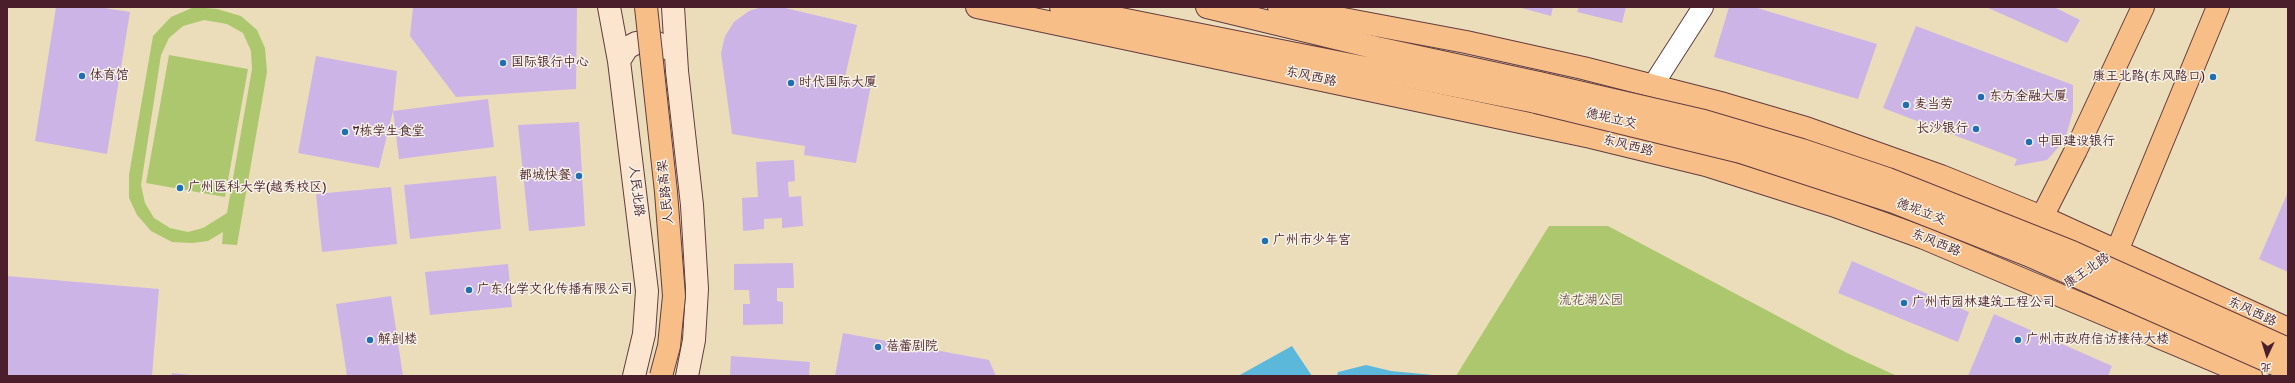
<!DOCTYPE html>
<html>
<head>
<meta charset="utf-8">
<style>
	body { margin:0 }
	#map { position:relative; width:2295px; height:383px; overflow:hidden; background:#ebddba; font-family:Itim,"LXGW WenKai TC",sans-serif }
	canvas { display:block }
	.frame { position:absolute; inset:0; border:8px solid #4a1f2b; pointer-events:none }
	.north { position:absolute; left:2247px; top:335px; width:40px; height:40px; -webkit-text-stroke:3px #f7f3e8; paint-order:stroke; rotate:184deg; font-size:11px; font-weight:700; line-height:16px; text-align:center; color:#4a1f2b }
	.north::after { content:''; display:block; margin:auto; width:14px; height:18px; background:#4a1f2b; clip-path:polygon(50% 0,100% 100%,50% 72%,0 100%) }
</style>
</head>
<body>
<div id="map">
<canvas width="2295" height="383"></canvas>
<div class="frame"></div>
<div class="north">北</div>
</div>
<script>
const g = document.querySelector('canvas').getContext('2d');
g.lineJoin = 'round';
function fill(path, color) {
  g.fillStyle = color;
  g.fill(path, 'evenodd');
}
function poly(rows) {
  const path = new Path2D();
  for (const r of rows) {
    path.moveTo(r[0], r[1]);
    for (let i = 2; i < r.length; i += 2) path.lineTo(r[i], r[i + 1]);
  }
  return path;
}
function trace(path, color, width, dash) {
  g.strokeStyle = color;
  g.lineWidth = width;
  g.lineCap = dash ? 'butt' : 'round';
  g.setLineDash(dash || []);
  g.stroke(path);
}
function label(font, color, halo, rows, align = 'center') {
  g.font = font + ' Itim,"LXGW WenKai TC",sans-serif';
  g.lineWidth = 3;
  g.setLineDash([]);
  g.textBaseline = 'middle';
  g.strokeStyle = halo;
  g.fillStyle = color;
  for (const [text, x, y, turn = 0] of rows) {
    g.save();
    g.translate(x, y);
    g.rotate((+turn || 0) * Math.PI / 180);
    g.textAlign = isNaN(turn) ? turn : align;
    if (halo) g.strokeText(text, 0, 0);
    g.fillText(text, 0, 0);
    g.restore();
  }
}
const green = poly([
	[194,7,217,9,241,16,257,30,265,48,267,72,237,245,222,244,223,232,208,241,192,243,172,242,151,231,137,215,129,198,129,175,153,36,171,17],
	[204,20,227,24,243,33,251,51,252,69,227,213,203,228,188,232,170,228,154,218,145,203,141,185,161,55,169,38,183,26],
	[169,55,248,69,225,197,146,183],
	[1549,226,1608,226,1847,353,1897,376,1456,376]
]);
const water = poly([
	[1292,346,1312,376,1238,376],
	[1366,365,1391,371,1443,376,1337,376,1338,372]
]);
const building = poly([
	[56,7,98,7,130,12,107,154,35,141],
	[413,7,577,7,576,89,456,97,410,36],
	[762,7,781,7,857,25,844,81,871,85,856,163,804,155,805,146,732,134,721,53,725,36,734,22,749,11],
	[1518,7,1553,7,1551,16],
	[1579,7,1626,7,1622,23,1577,12],
	[1729,7,1754,7,1877,44,1858,99,1714,57],
	[1986,7,2054,7,2080,20,2067,43],
	[1916,26,2073,85,2073,111,2065,140,2047,160,2014,166,2017,159,1883,108],
	[316,56,397,71,393,111,379,168,298,153],
	[488,99,494,147,399,159,393,111],
	[579,122,585,226,529,231,518,125],
	[794,160,795,181,788,182,789,197,801,196,803,226,782,228,782,218,764,219,764,229,743,231,742,198,758,197,756,162],
	[496,176,501,229,410,239,404,185],
	[391,187,397,244,322,252,316,194],
	[2288,192,2288,272,2259,259],
	[1852,261,1969,312,1958,342,1838,293],
	[793,263,794,288,777,288,777,301,783,302,783,324,743,325,743,304,750,304,749,290,734,290,734,264],
	[508,264,512,307,430,315,425,272],
	[7,276,159,289,152,376,7,376],
	[391,296,403,376,347,376,336,304],
	[1994,314,2112,366,2108,376,1968,376],
	[843,333,989,360,996,376,835,376],
	[731,356,810,362,809,376,730,376],
	[172,373,190,375,190,376,172,376]
]);
const street = poly([
	[1653,85,1703,7]
]);
const secondary = poly([
	[609,7,619,61,647,291,644,334,634,376],
	[673,7,677,71,692,205,697,289,694,340,687,376],
	[619,61,627,48,636,43,655,42,666,48]
]);
const primary = poly([
	[977,7,1591,137,1706,165,1832,205,1924,238,2251,376],
	[1279,7,1466,42,1583,68,1724,104,1806,128,1941,176,2042,217,2288,329],
	[2045,232,2042,217,2076,150,2143,7],
	[2105,258,2117,251,2218,7]
]);
const highway = poly([
	[1061,7,1536,102],
	[1207,7,1377,48,1539,83]
]);
const primaryBridge = poly([
	[646,7,666,192,674,296,669,346,661,376]
]);
const highwayBridge = poly([
	[1539,83,1704,121,1802,150,1888,179,2072,252,2288,349],
	[1536,102,1741,152,1894,202,2028,255,2288,370]
]);
const markers = [
	[503,63,4,"#1f6fb2"],
	[82,76,4,"#1f6fb2"],
	[2213,77,4,"#1f6fb2"],
	[791,83,4,"#1f6fb2"],
	[1981,97,4,"#1f6fb2"],
	[1906,105,4,"#1f6fb2"],
	[1976,129,4,"#1f6fb2"],
	[345,132,4,"#1f6fb2"],
	[2029,142,4,"#1f6fb2"],
	[579,176,4,"#1f6fb2"],
	[180,188,4,"#1f6fb2"],
	[1265,241,4,"#1f6fb2"],
	[469,290,4,"#1f6fb2"],
	[1904,303,4,"#1f6fb2"],
	[370,340,4,"#1f6fb2"],
	[2018,340,4,"#1f6fb2"],
	[878,347,4,"#1f6fb2"]
];
const poiNames = [
	["国际银行中心",511,63],
	["体育馆",90,76],
	["康王北路(东风路口)",2205,77,"right"],
	["时代国际大厦",799,83],
	["东方金融大厦",1989,97],
	["麦当劳",1914,105],
	["长沙银行",1968,129,"right"],
	["7栋学生食堂",353,132],
	["中国建设银行",2037,142],
	["都城快餐",571,176,"right"],
	["广州医科大学(越秀校区)",188,188],
	["广州市少年宫",1273,241],
	["广东化学文化传播有限公司",477,290],
	["广州市园林建筑工程公司",1912,303],
	["解剖楼",378,340],
	["广州市政府信访接待大楼",2026,340],
	["蓓蕾剧院",886,347]
];
const streetNames = [
	["东风西路",1311,77,12],
	["德坭立交",1611,119,13],
	["东风西路",1628,146,14],
	["人民北路",636,191,83],
	["人民路高架",666,192,-96],
	["德坭立交",1921,212,21],
	["东风西路",1936,243,22],
	["康王北路",2087,271,-34],
	["东风西路",2252,312,25]
];
const parkNames = [
	["流花湖公园",1591,301]
];
fill(green, '#acc76d');
fill(water, '#5bb8da');
fill(building, '#cdb4e7');
trace(street, '#623c40', 22);
trace(secondary, '#623c40', 24);
trace(primary, '#623c40', 24);
trace(highway, '#623c40', 24);
trace(street, '#fff', 20);
trace(secondary, '#fce5cf', 22);
trace(primary, '#f7be87', 22);
trace(highway, '#f7be87', 22);
trace(primaryBridge, '#623c40', 24, []);
trace(highwayBridge, '#623c40', 24, []);
trace(primaryBridge, '#f7be87', 22);
trace(highwayBridge, '#f7be87', 22);
for (const [x, y, r, color] of markers) {
  const dot = new Path2D();
  dot.arc(x, y, r, 0, 2 * Math.PI);
  g.fillStyle = color;
  g.fill(dot);
  trace(dot, '#f7f3e8', 1.5);
}
label('13px', '#4a1f2b', '#f7f3e8', poiNames, 'left');
label('13px', '#4a1f2b', '#f7f3e8', streetNames);
label('13px', '#67513f', '#f7f3e8', parkNames);
</script>
</body>
</html>
